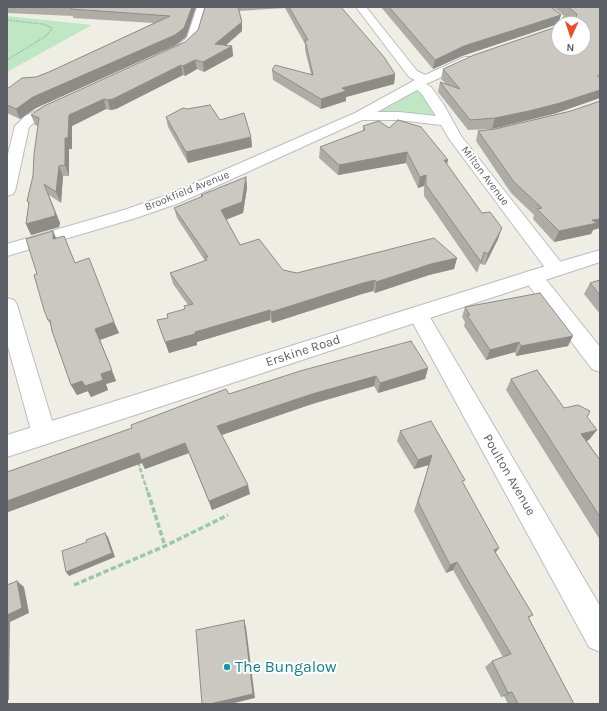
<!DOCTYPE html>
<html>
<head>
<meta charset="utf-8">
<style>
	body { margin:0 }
	#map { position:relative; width:607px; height:711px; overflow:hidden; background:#efeee4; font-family:Karla,sans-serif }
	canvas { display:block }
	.frame { position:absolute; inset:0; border:8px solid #5c5f65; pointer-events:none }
	.north { position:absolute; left:551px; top:16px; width:40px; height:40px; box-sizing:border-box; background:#fff; border:1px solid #bebfc1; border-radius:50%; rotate:183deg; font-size:11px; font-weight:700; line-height:16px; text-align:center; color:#5c5f65 }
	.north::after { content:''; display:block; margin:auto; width:14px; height:18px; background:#ed4c2c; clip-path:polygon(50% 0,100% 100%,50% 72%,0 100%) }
</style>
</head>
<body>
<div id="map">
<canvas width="607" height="711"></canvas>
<div class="frame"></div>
<div class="north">N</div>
</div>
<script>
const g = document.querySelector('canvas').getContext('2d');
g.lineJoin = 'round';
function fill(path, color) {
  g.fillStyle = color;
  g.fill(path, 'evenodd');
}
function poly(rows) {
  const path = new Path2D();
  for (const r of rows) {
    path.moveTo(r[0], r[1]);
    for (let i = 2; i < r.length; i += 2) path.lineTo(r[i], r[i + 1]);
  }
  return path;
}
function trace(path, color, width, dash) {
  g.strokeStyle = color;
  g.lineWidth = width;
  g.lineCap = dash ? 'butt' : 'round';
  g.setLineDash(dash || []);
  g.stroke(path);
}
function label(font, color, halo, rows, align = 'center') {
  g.font = font + ' Karla,sans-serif';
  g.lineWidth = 4;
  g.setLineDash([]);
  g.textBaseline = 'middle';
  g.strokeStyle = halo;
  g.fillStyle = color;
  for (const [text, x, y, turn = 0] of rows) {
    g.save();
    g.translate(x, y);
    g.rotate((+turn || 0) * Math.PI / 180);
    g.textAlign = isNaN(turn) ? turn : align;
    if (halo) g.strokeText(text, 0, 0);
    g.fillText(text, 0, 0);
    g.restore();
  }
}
const green = poly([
	[7,16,92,25,7,72],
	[417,86,442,120,368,114]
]);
const pathFar2 = poly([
	[7,20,43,24,52,28,46,36,7,60]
]);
const pathFar1 = poly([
	[138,462,148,493]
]);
const path = poly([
	[148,492,165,546],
	[74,585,165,546,228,515]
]);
const street = poly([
	[197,7,207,7,198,39,185,50,175,56,167,56,165,53,167,50,177,46,187,38,197,7],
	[356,7,366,7,417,71,425,75,465,57,473,57,475,60,473,63,426,84,431,87,444,105,461,136,563,265,566,269,563,273,556,275,549,273,450,140,441,125,399,120,362,120,179,203,136,218,7,256,7,244,124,210,167,195,355,113,415,80,409,77,356,7],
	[417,90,421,93,436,116,399,112,377,112,417,90],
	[541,7,552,7,573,24,561,24,541,7],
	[58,101,63,102,65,105,63,108,35,122,29,127,15,191,13,194,7,196,7,158,15,126,25,116,58,101],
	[533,270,540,272,600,347,600,372,592,369,526,282,523,277,526,272,533,270],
	[7,298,14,300,17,305,56,434,53,441,44,445,35,441,32,434,7,343,7,298],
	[418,307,425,309,600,606,600,652,589,647,408,314,411,309,418,307]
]);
const secondary = poly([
	[600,250,600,262,7,457,7,435,549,265,600,250]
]);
const wall = poly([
	[7,7,196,7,186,37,176,45,36,108,20,119,7,113,7,89,49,72,154,23,73,18,73,16,7,13],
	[205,7,341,7,395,74,394,84,346,97,346,101,321,109,273,80,272,70,311,74,305,50,305,44,285,8,239,11,242,31,226,45,232,46,233,56,204,72,197,69,185,76,183,75,116,109,110,110,106,109,72,126,72,149,69,149,69,176,63,176,61,203,49,195,60,223,59,227,31,235,26,224,29,204,27,201,33,176,38,126,35,125,31,115,185,42,198,30],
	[381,7,551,7,561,15,558,24,462,56,433,69],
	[554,7,600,7,557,113,492,129,468,130,438,92,440,82,446,84,441,79,443,69,583,24,561,24,563,17,566,17],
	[571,111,593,230,591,234,554,242,533,219,534,215,511,193,476,141,478,131,495,129],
	[166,117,220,120,251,137,252,147,188,163,168,127],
	[363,126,389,128,448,160,447,164,498,239,485,265,480,264,477,273,424,196,424,186,418,188,406,163,338,175,319,158,320,147,363,131],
	[246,177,247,188,243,213,226,220,240,245,283,270,297,273,457,258,454,269,429,275,375,293,373,291,362,294,272,323,270,320,197,342,197,345,169,353,157,320,168,318,185,309,184,306,188,305,173,284,170,273,205,261,177,218,174,208,202,197,201,195],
	[56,238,75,263,114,322,119,333,100,340,116,381,106,384,108,390,91,397,88,391,77,395,71,385,52,328,48,320,37,274],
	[600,280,600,314,584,294,590,283],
	[465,307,568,346,516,356,515,352,486,360,464,326,465,322,462,317],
	[428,368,425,379,378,393,374,386,312,404,221,435,250,494,212,510,189,453,145,469,142,463,8,512,8,514,7,514,7,472,229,394],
	[511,379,564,408,587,417,589,440,587,441,600,460,600,540,506,390],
	[400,431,463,484,495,553,533,615,529,618,574,704,508,704,504,696,501,697,485,667,492,661,503,657,453,570,446,573,414,511,429,465,414,469,397,441]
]);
const shadedWall = poly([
	[192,7,196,7,186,37,176,45,36,108,20,119,16,109,33,97],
	[561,15,558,24,462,56,433,69,435,60,464,46],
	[242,22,242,31,217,53,215,44],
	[232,46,233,56,204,72,203,62],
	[195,60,197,69,185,76,183,66],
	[181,65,183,75,116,109,110,110,108,100],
	[395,74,394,84,346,97,346,101,321,109,321,99,342,88],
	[600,90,600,98,557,113,492,129,495,118],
	[104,99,106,109,72,126,72,149,69,149,69,176,65,165,65,138,69,115],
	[251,137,252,147,188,163,186,152],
	[407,152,406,163,338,175,339,165],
	[444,160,448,160,445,170],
	[59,166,63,176,61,203,56,192],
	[426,175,424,186,418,188,420,177],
	[246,177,247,188,243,213,222,221,221,210],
	[44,184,60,223,59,227,31,235,26,224],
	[600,219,600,228,593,230,591,234,554,242,559,231,592,220],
	[502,228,498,239,485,265,488,254],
	[53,231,58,242,53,239],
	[457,258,454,269,429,275,375,293,376,282,431,264],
	[375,280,373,291,362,294,272,323,271,312,363,283],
	[270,310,270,320,197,342,197,345,169,353,165,342,195,332],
	[114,322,119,333,100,340,116,381,106,384,108,390,91,397,85,386,95,329],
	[573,336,568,346,516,356,521,346],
	[519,342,515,352,486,360,490,350],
	[428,368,425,379,378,393,380,383],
	[376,376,374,386,312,404,219,436,217,426,312,394],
	[82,381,88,391,77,395,71,385],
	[597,430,589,440,574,444,581,434],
	[185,443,189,453,145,469,142,463,8,512,8,514,7,514,7,501,139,453],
	[432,455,429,465,414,469,418,460],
	[248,485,250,494,212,510,209,501],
	[105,533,108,537,115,557,69,576,66,572],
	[499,548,493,556,494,550],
	[457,562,453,570,446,573,450,565],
	[17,581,24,587,29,613,10,622,9,700,7,700,7,615],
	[244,620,246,627,255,698,230,704,210,704],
	[512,692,504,696,501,697,508,693]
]);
const building = poly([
	[72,7,192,7,184,28,175,35,33,97,16,109,7,105,7,89,22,78,36,77,49,72,170,16,71,9,72,7],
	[205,7,238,7,242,22,215,44,232,46,203,62,195,60,183,66,181,65,113,99,108,100,104,99,69,115,68,138,65,138,65,165,59,166,56,192,44,184,55,212,55,216,26,224,29,202,27,201,33,176,34,154,39,118,31,115,44,106,185,42,198,30,205,7],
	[289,7,341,7,384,57,395,74,342,88,346,91,321,99,272,70,275,65,313,75,305,40,308,40,289,7],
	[389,7,551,7,561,15,464,46,435,60,389,7],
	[568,7,600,7,600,73,597,76,600,77,600,90,560,103,529,111,495,118,470,120,440,82,460,89,443,69,474,55,559,26,559,48,583,48,583,24,562,24,563,17,576,17,577,14,568,7],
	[600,101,600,219,592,220,597,223,559,231,537,209,542,208,514,182,478,131,495,129,571,111,600,101],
	[210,105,220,120,244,113,251,137,186,152,166,117,183,108,187,109,210,105],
	[398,120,421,127,448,160,444,160,482,213,490,212,502,228,488,254,484,252,481,262,426,185,426,175,420,177,407,152,339,165,320,147,365,130,363,126,379,121,389,128,398,120],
	[246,177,242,202,221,210,240,245,259,239,283,270,297,273,434,238,457,258,431,264,376,282,375,280,363,283,271,312,270,310,195,332,195,334,165,342,157,320,168,318,167,314,185,309,184,306,193,304,170,273,207,260,205,257,208,257,174,208,203,196,201,195,246,177],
	[53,231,53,239,64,236,75,263,89,258,114,322,95,329,112,370,101,374,103,380,85,386,82,381,71,385,52,331,50,320,48,320,44,310,34,275,37,274,26,239,53,231],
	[600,280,600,295,590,283,600,280],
	[540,293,573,336,521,346,519,342,490,350,467,315,470,315,465,307,540,293],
	[411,341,428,368,380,383,376,376,312,394,217,426,248,485,209,501,185,443,141,460,139,453,7,501,7,472,132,428,131,425,226,389,229,394,300,371,411,341],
	[537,370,564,408,578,405,590,411,587,417,597,430,581,434,600,460,600,517,511,379,537,370],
	[431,421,465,480,462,481,499,548,494,550,533,615,528,617,574,704,518,704,512,692,508,693,492,661,511,654,457,562,450,565,418,502,432,455,418,460,400,431,431,421],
	[105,533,112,553,66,572,62,551,87,542,86,540,105,533],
	[17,581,22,608,7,615,7,585,17,581],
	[244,620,253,694,210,704,202,704,196,630,244,620]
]);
const markers = [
	[227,667,4,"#0f9aa8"]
];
const farStreetnames = [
	["Milton Avenue",485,176,53],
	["Brookfield Avenue",187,191,-22]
];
const streetNames = [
	["Erskine Road",303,351,-18],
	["Poulton Avenue",509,475,60]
];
const nearCulturenames = [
	["The Bungalow",235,667]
];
fill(green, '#c0e7c4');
trace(street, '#bcbdc3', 2);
trace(secondary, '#babcc3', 2);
trace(pathFar2, '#99c8ab', 1.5, [2, 1]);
trace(pathFar1, '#99c8ab', 2.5, [4.5, 2]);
trace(path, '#99c8ab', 3.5, [5.5, 2.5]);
fill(street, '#fff');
fill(secondary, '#fff');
fill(wall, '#aeaca6');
fill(shadedWall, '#8d8c87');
fill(building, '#cac8c1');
trace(building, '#8d8c87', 1);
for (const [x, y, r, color] of markers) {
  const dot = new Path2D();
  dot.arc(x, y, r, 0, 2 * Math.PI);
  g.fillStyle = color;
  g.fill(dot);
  trace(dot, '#fff', 1.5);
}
label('11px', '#5c5f65', '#fff', farStreetnames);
label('13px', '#5c5f65', '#fff', streetNames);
label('16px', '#0d838f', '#fff', nearCulturenames, 'left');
</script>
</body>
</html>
